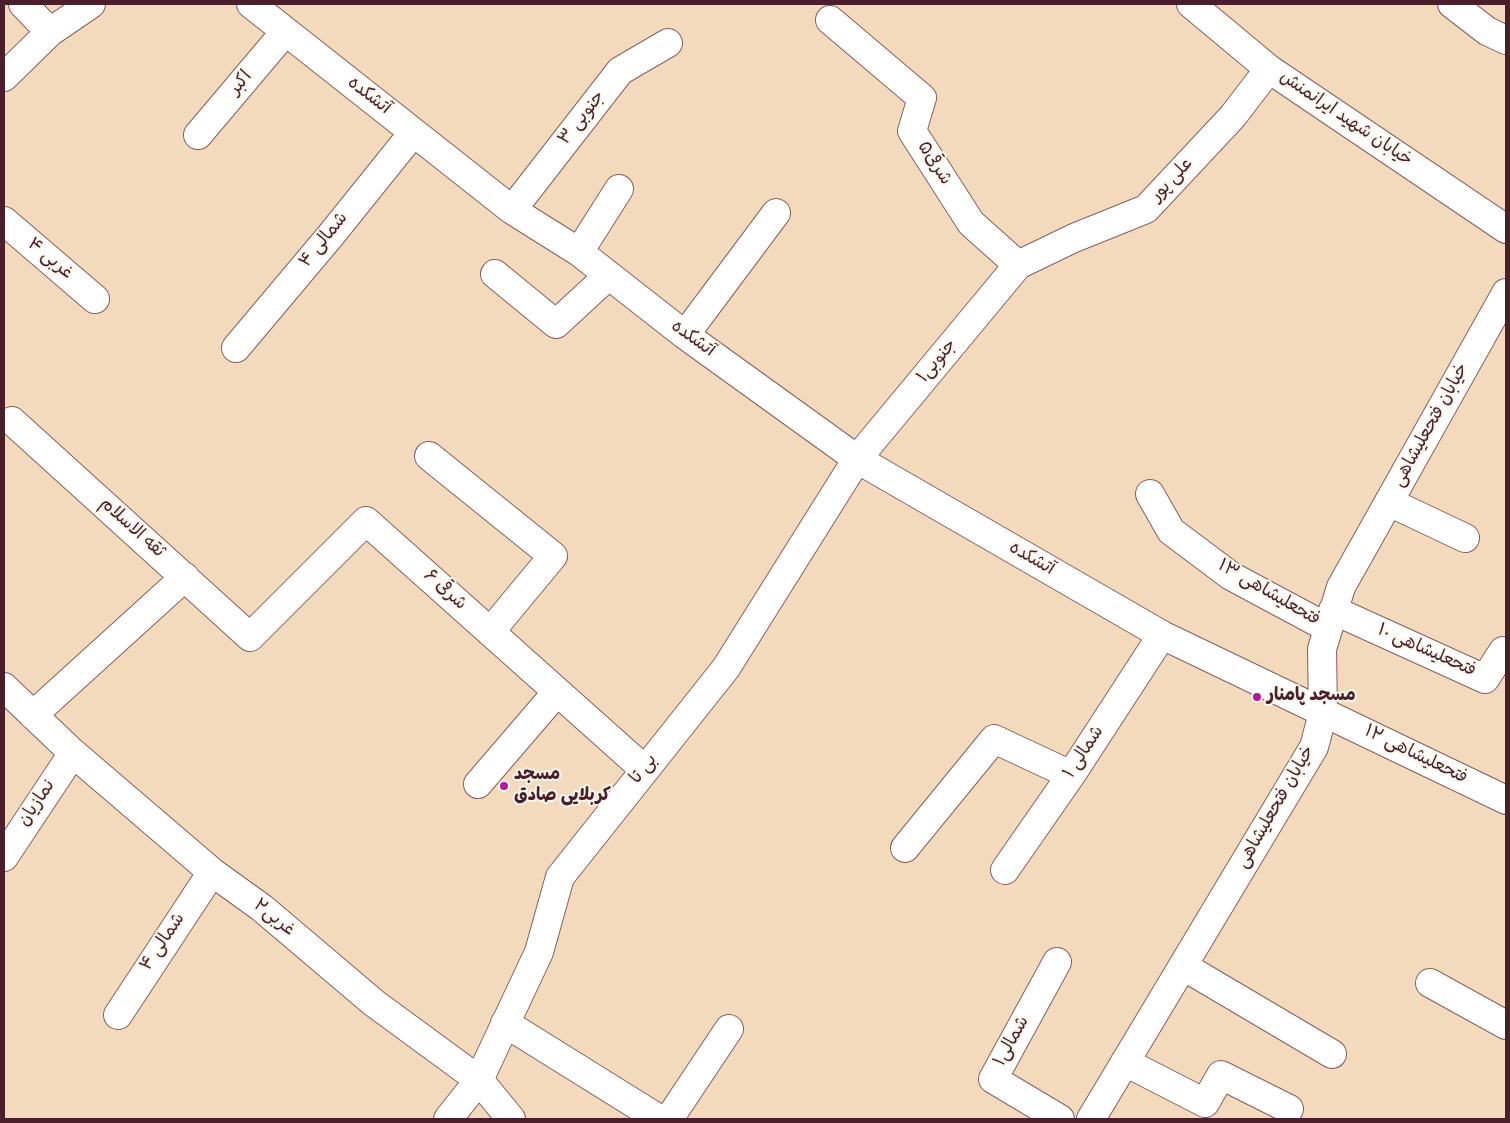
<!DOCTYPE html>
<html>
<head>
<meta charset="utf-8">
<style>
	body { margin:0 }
	#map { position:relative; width:1510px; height:1123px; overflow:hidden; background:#f4dabd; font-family:"Gochi Hand",sans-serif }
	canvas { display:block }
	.frame { position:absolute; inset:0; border:5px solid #4a1f2b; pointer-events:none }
</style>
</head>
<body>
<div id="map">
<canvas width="1510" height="1123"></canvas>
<div class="frame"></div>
</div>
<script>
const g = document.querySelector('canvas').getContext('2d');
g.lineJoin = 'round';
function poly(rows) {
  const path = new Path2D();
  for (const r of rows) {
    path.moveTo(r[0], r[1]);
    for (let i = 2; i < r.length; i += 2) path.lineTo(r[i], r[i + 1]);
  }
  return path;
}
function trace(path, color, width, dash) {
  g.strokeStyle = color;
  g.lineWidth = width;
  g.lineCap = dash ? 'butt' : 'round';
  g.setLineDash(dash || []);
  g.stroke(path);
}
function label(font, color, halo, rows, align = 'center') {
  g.font = font + ' "Gochi Hand","Playpen Sans Arabic",sans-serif';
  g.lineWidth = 4;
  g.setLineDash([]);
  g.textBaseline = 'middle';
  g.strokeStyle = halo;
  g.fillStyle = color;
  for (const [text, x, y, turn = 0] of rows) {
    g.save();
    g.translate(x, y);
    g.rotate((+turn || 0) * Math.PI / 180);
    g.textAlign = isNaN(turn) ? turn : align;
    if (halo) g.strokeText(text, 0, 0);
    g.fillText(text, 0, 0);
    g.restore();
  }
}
const minor = poly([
	[23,4,50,32],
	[251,4,512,210,579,252,685,335,857,459,1162,635,1506,800],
	[1452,4,1487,31,1506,40],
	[830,20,922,98,912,131,971,223,1018,265],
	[4,77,50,32,91,4],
	[198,135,285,32],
	[512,210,620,71,668,43],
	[4,221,95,299],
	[579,252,619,189],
	[495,274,556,324,608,276],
	[685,335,776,213],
	[236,348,331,235,413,133],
	[12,421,250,637,366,521,645,770],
	[429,456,553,556,490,632],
	[1150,494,1171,531,1231,576,1328,628],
	[1389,502,1465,538],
	[1333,610,1485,679,1503,651,1506,652],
	[4,687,73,753,212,872,262,908,374,1003,479,1080,511,1119],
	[33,715,185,577],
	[478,784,557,692],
	[905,848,994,739,1071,775],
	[4,857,73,753],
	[1005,870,1071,775,1162,635],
	[1057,962,993,1079,1060,1119],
	[1183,966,1332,1054],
	[1430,983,1506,1025],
	[118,1015,212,872],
	[505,1023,659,1119],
	[1125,1062,1205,1103,1221,1075,1289,1109],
	[448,1119,479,1080,539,952,560,877,726,668,857,459,1018,265,1074,238,1146,209,1233,116,1269,69],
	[669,1119,729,1029]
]);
const tertiary = poly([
	[1191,4,1269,69,1506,229],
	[1091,1119,1314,747,1323,713,1322,649,1341,587,1506,293]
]);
const markers = [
	[1257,697,5,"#b5179e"],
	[504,786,5,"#b5179e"]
];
const streetNames = [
	["اکبر",242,84,-50],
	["آتشکده",368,97,38],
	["۳ جنوبی",583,119,-52],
	["خیابان شهید ایرانمنش",1345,120,34],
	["شرقی۵",933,164,57],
	["علی پور",1173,181,-47],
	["۴ شمالی",325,241,-51],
	["۴ غربی",49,260,40],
	["آتشکده",692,340,36],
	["جنوبی۱",938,362,-50],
	["خیابان فتحعلیشاهی",1432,426,-61],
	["ثقه الاسلام",131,529,42],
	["آتشکده",1031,560,30],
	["۶ شرقی",444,591,42],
	["فتحعلیشاهی ۱۳",1268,594,30],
	["فتحعلیشاهی ۱۰",1426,652,24],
	["۱ شمالی",1085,753,-57],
	["فتحعلیشاهی ۱۲",1415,756,26],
	["بی تا",645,770,-52],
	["نمازیان",38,804,-56],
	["خیابان فتحعلیشاهی",1277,808,-60],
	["غربی۲",273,919,39],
	["۴ شمالی",164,943,-56],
	["شمالی۱",1013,1042,-61]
];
const poiNames = [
	["مسجد پامنار",1267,697],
	["مسجد",514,776],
	["کربلایی صادق",514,797]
];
trace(minor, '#86605e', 30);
trace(tertiary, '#86605e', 30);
trace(minor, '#fff', 28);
trace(tertiary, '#fff', 28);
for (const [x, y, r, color] of markers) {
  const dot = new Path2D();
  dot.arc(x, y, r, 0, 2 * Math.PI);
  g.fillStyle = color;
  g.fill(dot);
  trace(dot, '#fbf7ec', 2);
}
label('18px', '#4a1f2b', '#fbf7ec', streetNames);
label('bold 18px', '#4a1f2b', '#fbf7ec', poiNames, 'left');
</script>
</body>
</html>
